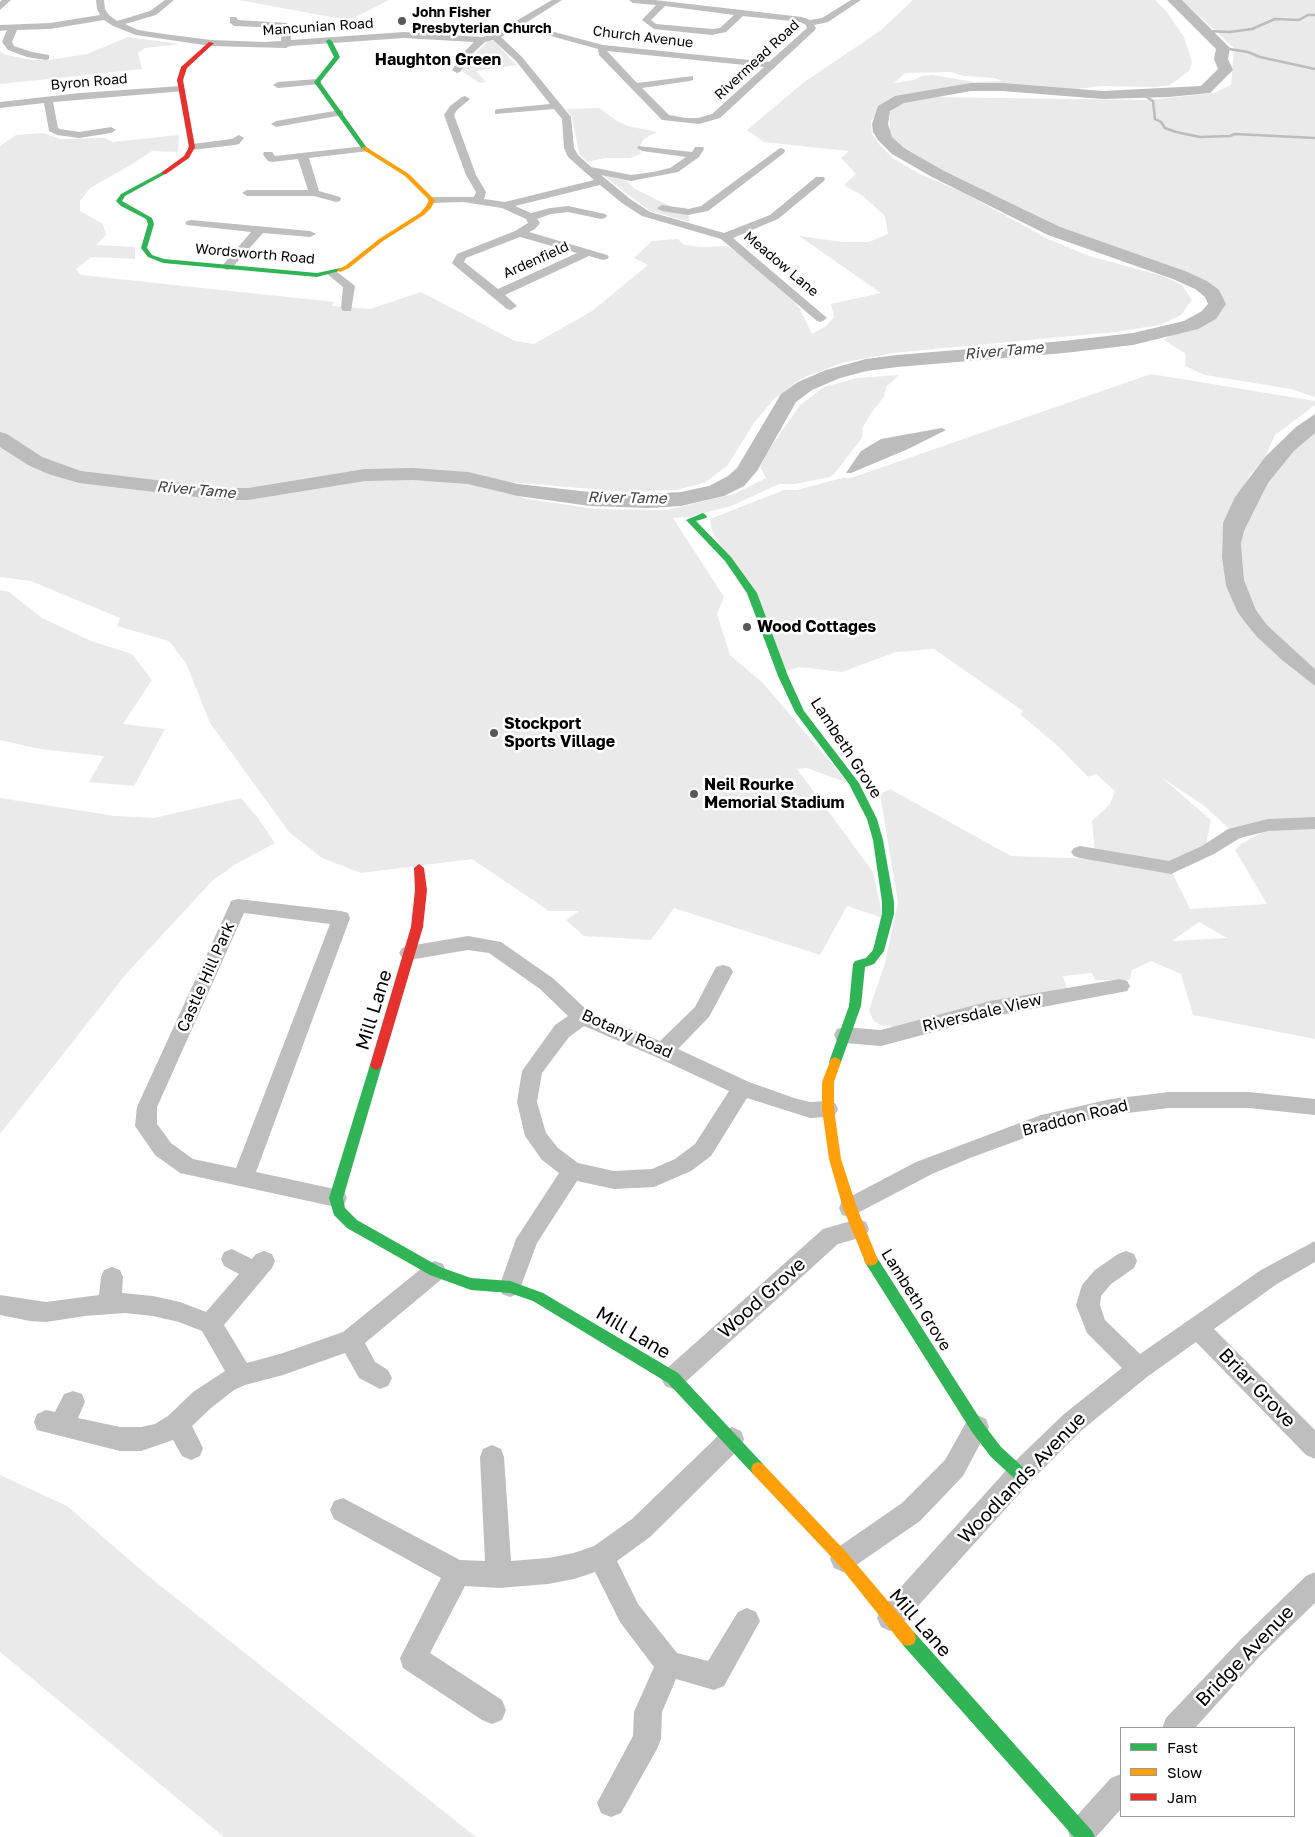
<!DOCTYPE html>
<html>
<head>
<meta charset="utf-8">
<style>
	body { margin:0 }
	#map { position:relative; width:1315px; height:1837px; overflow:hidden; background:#fff; font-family:"Golos Text",sans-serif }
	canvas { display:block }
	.legend { position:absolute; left:1120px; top:1727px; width:175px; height:90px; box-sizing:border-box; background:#fff; border:1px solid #999; margin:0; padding:6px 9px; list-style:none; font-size:15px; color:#000 }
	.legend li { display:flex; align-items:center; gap:10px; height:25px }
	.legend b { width:25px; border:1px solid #999 }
</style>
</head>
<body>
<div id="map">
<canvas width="1315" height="1837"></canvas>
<ul class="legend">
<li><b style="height:6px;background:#30b455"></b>Fast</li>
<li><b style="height:6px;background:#ff9f0a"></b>Slow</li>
<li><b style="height:6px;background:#e5322d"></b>Jam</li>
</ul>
</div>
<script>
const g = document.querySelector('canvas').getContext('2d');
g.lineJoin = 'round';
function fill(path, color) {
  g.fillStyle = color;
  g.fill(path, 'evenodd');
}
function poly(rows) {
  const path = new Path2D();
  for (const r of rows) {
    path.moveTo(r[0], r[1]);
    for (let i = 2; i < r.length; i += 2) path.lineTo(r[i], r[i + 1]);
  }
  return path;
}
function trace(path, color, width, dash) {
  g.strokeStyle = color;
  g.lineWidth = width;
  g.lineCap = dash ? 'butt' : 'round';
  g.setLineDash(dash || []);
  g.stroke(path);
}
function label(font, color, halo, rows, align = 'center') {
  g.font = font + ' "Golos Text",sans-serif';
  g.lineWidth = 5;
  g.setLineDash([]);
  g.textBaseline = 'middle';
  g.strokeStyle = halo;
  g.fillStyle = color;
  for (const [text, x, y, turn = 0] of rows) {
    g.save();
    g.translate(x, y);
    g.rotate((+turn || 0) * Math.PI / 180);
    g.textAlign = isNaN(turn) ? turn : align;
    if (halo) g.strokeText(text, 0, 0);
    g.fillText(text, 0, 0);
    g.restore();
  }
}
const green = poly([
	[239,0,389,0,354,18,342,19],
	[913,0,1155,0,1166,11,1184,37,1192,62,1189,71,1170,85,1156,87,1101,86,1069,90,1011,85,972,86,896,97,886,102,871,121,872,134,879,144,894,159,920,174,966,194,1048,239,1089,256,1163,276,1182,285,1192,300,1181,315,1160,325,1115,332,892,353,842,363,802,378,774,399,754,423,727,466,704,483,676,490,628,492,508,482,522,498,595,509,667,510,734,494,766,478,760,467,768,451,800,405,824,387,857,378,899,375,886,387,884,397,871,413,863,427,862,438,835,473,830,477,795,484,779,484,731,506,688,517,673,518,724,597,717,614,730,655,763,683,848,783,807,768,797,769,873,872,883,918,847,906,820,955,674,908,651,940,584,936,566,920,579,911,549,911,472,859,361,873,322,858,289,832,210,723,186,663,169,641,117,626,120,618,31,581,0,577,0,146,16,135,43,133,60,139,105,138,112,142,179,135,178,152,152,151,129,166,90,188,80,201,80,211,103,224,106,235,96,245,135,247,135,259,91,257,76,269,81,275,334,302,332,306,370,309,421,292,515,341,534,344,592,311,648,265,634,258,652,241,678,239,684,245,703,247,727,246,742,256,793,301,800,309,812,334,826,326,834,317,831,304,881,293,799,236,843,242,869,242,888,234,885,216,863,196,844,185,856,174,841,158,849,151,764,142,747,130,803,83,881,30],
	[951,72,964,76,995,78,1002,81,974,82,933,75,922,76,914,80,894,83,905,73],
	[1182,0,1315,0,1315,397,1291,389,1205,375,1185,366,1186,354,1164,340,1176,331,1200,323,1216,311,1218,302,1208,290,1181,276,1183,273,1173,267,1125,253,1050,224,980,190,904,151,894,141,890,133,890,113,892,108,898,104,924,97,1148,100,1214,93,1231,85,1234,48],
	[128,37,180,44,145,48,138,53,142,69,0,84,0,51,3,54,30,60,49,60,87,54],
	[488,41,494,41,516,65,476,71,486,82,480,83,460,70],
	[599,108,617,121,628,126,657,132,644,139,639,147,641,154,630,158,605,158,587,162,579,153,572,117,566,109],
	[603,175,627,181,635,189,672,207,687,208,690,222,650,211],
	[1151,374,1315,401,1315,405,1275,435,1265,457,1250,475,1223,523,1222,558,1226,586,1237,611,1244,621,1257,637,1282,660,1315,686,1315,823,1234,833,1203,805,1161,777,1211,820,1205,849,1168,864,1095,852,1092,821,1110,804,1115,791,1096,774,1088,777,1059,747,1020,714,1023,711,934,649,896,652,842,672,799,667,787,671,712,531,710,519,784,490,797,490,842,478,851,478],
	[1315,433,1315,669,1267,625,1256,610,1244,580,1241,544,1244,531,1268,483,1294,451],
	[0,590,9,592,42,618,91,641,132,654,152,680,123,724,165,729,134,786,89,782,104,756,40,749,0,740],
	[890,789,1011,856,1095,859,1172,872,1190,909,1267,904,1235,850,1241,844,1270,828,1315,826,1315,1039,1193,1015,1181,974,1151,961,1132,970,1130,980,1095,980,1092,973,1063,976,1067,988,1013,998,894,1027,880,1025,873,1020,869,1010,885,963,898,903,880,794],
	[1199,922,1227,938,1172,941],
	[0,798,115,816,154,818,241,798,258,818,275,843,236,864,213,880,127,973,0,1134],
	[0,1475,67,1506,147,1575,476,1837,224,1837,0,1652]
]);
const water = poly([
	[1315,414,1315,433,1294,451,1268,483,1244,531,1241,544,1244,580,1256,610,1267,625,1315,669,1315,686,1282,660,1257,637,1244,621,1237,611,1226,586,1222,558,1223,523,1235,497,1265,457,1296,427],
	[942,428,946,430,908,449,851,473,846,473,861,451,881,439]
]);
const stream = poly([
	[1206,31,1230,32,1252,29,1275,19,1299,20,1308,15,1315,15],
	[1223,48,1248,52,1260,57,1315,69],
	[1142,94,1153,101,1155,119,1161,122,1165,128,1176,132,1200,137,1230,136,1235,134,1315,138]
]);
const river = poly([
	[1167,0,1182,0,1230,48,1228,59,1233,70,1210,93,1168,97,1103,99,1002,91,971,91,904,103,890,111,888,124,892,137,904,148,944,171,1060,227,1185,271,1207,281,1219,290,1226,304,1216,319,1198,329,1133,345,1064,353,897,367,867,371,840,378,812,390,796,402,757,471,744,486,724,496,681,506,648,508,590,506,518,496,468,484,413,480,365,481,248,500,222,500,79,483,48,474,28,465,0,447,0,432,7,434,42,457,81,471,222,488,248,488,365,469,413,468,468,472,518,484,590,492,648,494,681,492,709,486,728,476,737,468,781,394,798,382,826,370,866,359,897,355,1064,341,1133,333,1184,321,1202,311,1208,304,1205,297,1195,289,1173,279,1048,235,932,177,892,154,878,140,873,132,872,124,878,106,895,96,971,83,1002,83,1103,91,1201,86,1218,69,1214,59,1216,49,1167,0]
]);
const street = poly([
	[2,0,11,0,0,10,0,2,2,0],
	[96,0,104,0,105,9,109,15,117,21,150,11,165,0,174,0,156,15,125,24,138,30,164,34,211,40,264,42,281,41,282,28,234,26,230,23,230,17,236,17,238,20,287,23,290,27,291,40,404,32,482,37,492,35,552,0,562,0,524,24,603,45,769,62,807,28,806,25,800,22,743,16,726,32,712,35,654,29,642,20,656,5,633,3,629,0,655,0,802,17,810,20,822,18,851,0,861,0,828,22,814,25,816,28,815,30,720,118,699,124,662,120,599,55,598,49,518,27,501,37,522,57,571,117,574,148,578,155,591,167,631,175,653,172,670,168,686,157,642,151,637,148,638,146,692,152,695,147,703,147,704,149,699,157,678,172,631,181,601,175,630,199,650,212,724,233,770,215,816,177,824,177,825,179,824,181,778,219,733,238,827,318,821,322,817,321,721,239,642,216,622,203,600,185,515,206,531,213,550,208,568,206,605,214,607,216,605,218,601,219,568,212,551,214,537,219,540,223,535,229,529,232,607,255,609,257,607,259,603,260,589,256,505,295,517,306,511,310,507,309,454,265,452,263,457,254,515,231,528,223,526,219,502,208,463,202,432,203,427,200,432,197,474,197,476,192,466,175,444,115,450,106,462,97,465,96,470,99,457,110,454,115,476,175,486,192,484,199,505,202,594,180,568,157,564,148,562,119,554,109,495,114,495,110,498,109,550,104,516,61,493,40,485,42,472,54,460,72,457,73,452,70,466,50,474,42,404,38,290,46,286,48,211,46,136,35,113,26,104,20,50,29,17,30,12,42,14,46,32,52,49,55,49,59,46,60,27,57,8,50,2,42,7,30,0,31,0,25,50,23,100,15,97,9,96,0],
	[665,6,734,15,720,28,712,29,656,24,651,20,665,6],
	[607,51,764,67,712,114,698,118,686,118,669,115,642,88,690,81,693,80,693,76,637,83,607,51],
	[520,237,577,253,498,289,464,262,466,258,520,237],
	[317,79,322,82,320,84,278,88,273,85,278,82,317,79],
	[181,86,184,87,184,91,53,102,58,128,60,129,79,132,111,127,116,130,111,133,79,138,57,135,49,131,44,103,0,108,0,102,80,93,181,86],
	[340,110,343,111,343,115,276,127,271,124,276,121,340,110],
	[239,135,244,138,239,144,235,145,192,150,187,147,192,144,232,139,239,135],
	[365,146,370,149,369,151,309,158,319,191,340,197,341,199,340,201,336,202,314,196,247,196,242,193,247,190,308,190,298,159,272,162,268,161,264,156,263,154,264,152,272,152,275,156,365,146],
	[780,148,784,149,785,151,784,153,708,211,688,215,662,211,657,208,662,205,688,209,701,206,780,148],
	[191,220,310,231,316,234,310,237,263,233,231,269,227,270,221,267,251,232,187,225,185,223,187,221,191,220],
	[332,270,336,271,355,286,351,311,343,311,341,308,343,287,326,273,332,270],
	[1315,817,1315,829,1268,831,1240,838,1214,854,1171,874,1080,858,1074,856,1071,852,1074,848,1080,846,1169,861,1202,846,1228,829,1268,819,1315,817],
	[238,899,341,911,348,913,350,918,256,1172,344,1191,347,1198,344,1205,336,1207,180,1173,155,1155,135,1126,137,1107,229,906,231,901,238,899],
	[244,913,330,924,236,1168,193,1159,171,1143,157,1124,157,1107,244,913],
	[468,936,501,942,554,979,589,1012,660,1041,695,1007,716,967,723,965,730,967,733,972,709,1017,678,1049,749,1082,794,1098,810,1102,828,1101,835,1103,838,1109,835,1115,828,1117,810,1118,747,1098,711,1156,691,1171,654,1187,614,1189,577,1181,537,1243,518,1294,510,1297,502,1294,499,1287,516,1239,559,1173,542,1160,525,1136,517,1102,522,1071,555,1025,568,1016,540,989,489,953,468,950,409,960,402,958,399,953,402,948,409,946,468,936],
	[584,1026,656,1057,729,1091,695,1144,675,1159,652,1169,614,1171,578,1163,558,1148,546,1133,537,1102,542,1073,569,1037,584,1026],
	[1120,979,1127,981,1130,986,1127,991,990,1017,881,1046,844,1043,837,1041,834,1035,837,1029,844,1027,881,1030,990,1001,1120,979],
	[1169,1092,1249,1092,1315,1099,1315,1115,1249,1108,1169,1108,1111,1115,1049,1129,970,1158,932,1174,850,1217,842,1215,839,1208,842,1201,916,1162,1041,1115,1111,1099,1169,1092],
	[858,1219,866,1222,869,1229,866,1236,838,1244,681,1386,673,1389,665,1386,661,1378,665,1370,823,1229,858,1219],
	[1315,1241,1315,1262,1277,1284,1214,1329,1315,1430,1315,1459,1306,1455,1196,1342,1147,1377,1082,1430,1029,1483,899,1627,890,1631,881,1627,877,1618,881,1609,1011,1465,1064,1414,1122,1368,1087,1333,1076,1305,1082,1285,1095,1270,1118,1254,1126,1251,1134,1254,1137,1261,1134,1268,1111,1284,1101,1296,1100,1305,1105,1320,1140,1354,1261,1270,1315,1241],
	[232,1249,252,1259,256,1254,264,1251,272,1254,275,1261,272,1268,224,1325,247,1363,283,1353,343,1332,427,1264,435,1261,443,1264,446,1271,443,1278,365,1343,375,1362,388,1370,392,1378,388,1386,380,1389,359,1378,345,1353,283,1375,245,1385,234,1390,211,1408,192,1426,203,1448,200,1456,191,1460,182,1456,173,1440,141,1451,120,1451,37,1430,34,1422,37,1414,46,1410,55,1412,64,1394,73,1391,82,1394,85,1402,78,1418,120,1427,141,1427,155,1424,168,1416,193,1392,225,1371,202,1331,179,1322,153,1316,125,1313,85,1316,46,1322,30,1321,0,1315,0,1295,46,1302,99,1295,101,1277,104,1270,112,1267,120,1270,123,1277,122,1293,153,1296,180,1302,206,1312,239,1274,224,1266,221,1259,224,1252,232,1249],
	[977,1415,986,1419,989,1427,963,1476,920,1521,852,1568,843,1572,834,1568,830,1559,834,1550,902,1503,945,1460,968,1419,977,1415],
	[732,1427,741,1431,744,1439,741,1447,650,1537,617,1561,638,1604,677,1653,708,1661,738,1612,747,1608,756,1612,760,1621,724,1686,714,1690,676,1679,662,1712,661,1739,657,1749,621,1813,611,1817,601,1813,597,1803,633,1736,634,1712,654,1667,620,1622,595,1572,574,1579,548,1584,499,1588,465,1586,430,1653,502,1700,506,1710,502,1720,492,1724,482,1720,403,1668,400,1658,441,1578,334,1519,330,1510,334,1501,343,1498,460,1560,485,1561,480,1457,483,1449,492,1445,501,1449,504,1457,511,1561,548,1558,574,1553,594,1546,632,1519,723,1431,732,1427],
	[1315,1572,1315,1603,1260,1656,1195,1728,1162,1728,1166,1718,1242,1638,1306,1576,1315,1572],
	[1121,1774,1121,1809,1096,1837,1070,1837,1068,1831,1072,1821,1111,1778,1121,1774]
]);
const fast = poly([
	[329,39,332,41,340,57,320,82,367,148,366,149,362,149,314,82,334,57,326,41,329,39],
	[162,172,167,173,125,196,122,201,152,218,154,224,147,248,152,255,164,259,317,273,340,268,343,270,317,277,163,263,148,257,141,248,148,224,146,219,121,206,116,201,121,194,162,172],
	[703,513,707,516,706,518,696,521,731,557,757,593,788,676,804,711,859,783,877,819,883,840,894,902,894,914,884,951,874,964,865,967,861,1006,841,1062,839,1065,835,1067,831,1065,829,1062,849,1006,853,964,855,961,866,958,873,950,882,914,882,902,873,840,867,819,849,784,795,712,778,676,747,593,725,561,686,520,703,513],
	[376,1060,380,1062,382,1065,343,1198,345,1208,357,1220,440,1267,471,1278,510,1281,543,1293,678,1373,763,1464,765,1469,763,1474,758,1476,753,1474,668,1383,533,1301,510,1293,471,1290,430,1275,347,1228,334,1215,329,1198,370,1065,372,1062,376,1060],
	[871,1254,876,1256,982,1422,1001,1447,1025,1469,1027,1474,1025,1479,1020,1481,1015,1479,991,1457,972,1432,866,1264,864,1260,866,1256,871,1254],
	[908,1630,914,1632,1092,1831,1095,1837,1074,1837,902,1644,900,1638,902,1632,908,1630]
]);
const slow = poly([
	[362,147,366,147,409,174,435,200,431,208,424,215,383,241,349,268,340,272,337,270,338,269,345,266,379,239,420,213,426,206,429,200,405,176,362,149,362,147],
	[835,1057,839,1059,841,1062,834,1082,834,1109,841,1159,857,1208,878,1260,876,1264,871,1266,866,1264,843,1208,829,1159,822,1109,822,1082,831,1059,835,1057],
	[758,1462,763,1464,848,1554,914,1632,916,1638,914,1644,908,1646,902,1644,838,1564,753,1474,751,1469,753,1464,758,1462]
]);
const jam = poly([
	[209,42,214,43,187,68,183,80,195,147,189,158,166,174,162,174,162,172,184,156,189,147,177,80,181,67,209,42],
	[419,864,424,868,427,890,423,927,382,1065,380,1068,376,1070,372,1068,370,1065,411,927,415,890,414,868,419,864]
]);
const markers = [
	[402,21,5,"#595959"],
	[747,627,5,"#595959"],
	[494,733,5,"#595959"],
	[694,794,5,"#595959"]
];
const farPoinames = [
	["John Fisher",412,13],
	["Presbyterian Church",412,29]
];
const farStreetnames = [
	["Mancunian Road",318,27,-4],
	["Church Avenue",643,37,7],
	["Rivermead Road",757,60,-43],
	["Byron Road",89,82,-5],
	["Wordsworth Road",255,254,5],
	["Ardenfield",536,260,-24],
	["Meadow Lane",781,264,40]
];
const farWaternames = [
	["River Tame",1004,351,-5],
	["River Tame",196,490,5],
	["River Tame",627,498,1]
];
const farQuarternames = [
	["Haughton Green",438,60]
];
const poiNames = [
	["Wood Cottages",757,627],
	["Stockport",504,724],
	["Sports Village",504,742],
	["Neil Rourke",704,785],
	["Memorial Stadium",704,803]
];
const streetNames = [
	["Lambeth Grove",846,748,57],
	["Castle Hill Park",206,977,-66],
	["Riversdale View",982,1013,-13],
	["Botany Road",627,1034,24],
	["Braddon Road",1075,1118,-14],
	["Lambeth Grove",916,1300,58]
];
const nearStreetnames = [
	["Mill Lane",374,1010,-73],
	["Wood Grove",762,1298,-42],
	["Mill Lane",633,1333,31],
	["Briar Grove",1257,1388,46],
	["Woodlands Avenue",1022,1478,-46],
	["Mill Lane",920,1623,49],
	["Bridge Avenue",1245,1656,-46]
];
fill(green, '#eaeaea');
fill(water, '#bcbcbc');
trace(stream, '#bcbcbc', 2.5);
fill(river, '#bcbcbc');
fill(street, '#bebebe');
fill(fast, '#30b455');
fill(slow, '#ff9f0a');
fill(jam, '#e5322d');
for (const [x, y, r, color] of markers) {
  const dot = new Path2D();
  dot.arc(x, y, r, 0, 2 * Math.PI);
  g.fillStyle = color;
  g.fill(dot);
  trace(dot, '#fff', 2);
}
label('bold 14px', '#000', '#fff', farPoinames, 'left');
label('14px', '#000', '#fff', farStreetnames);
label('italic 15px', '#404040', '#fff', farWaternames);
label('bold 16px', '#000', '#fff', farQuarternames);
label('bold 16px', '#000', '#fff', poiNames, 'left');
label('16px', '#000', '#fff', streetNames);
label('19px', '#000', '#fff', nearStreetnames);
</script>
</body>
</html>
